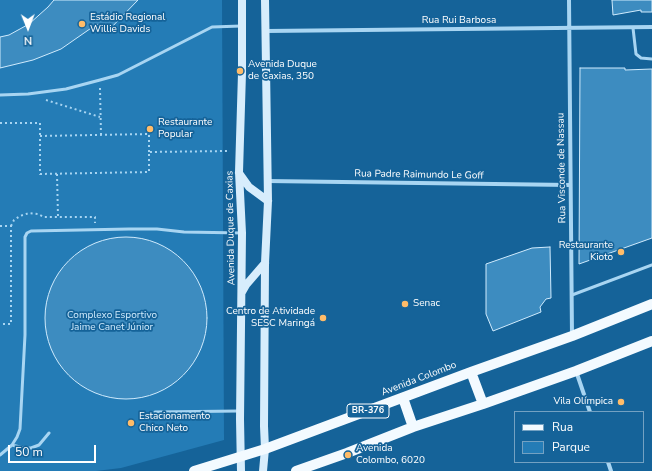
<!DOCTYPE html>
<html>
<head>
<meta charset="utf-8">
<style>
	body { margin:0 }
	#map { position:relative; width:652px; height:471px; overflow:hidden; background:#156399; font-family:"Nunito Sans",sans-serif }
	canvas { display:block }
	.legend { position:absolute; left:514px; top:411px; width:130px; height:52px; box-sizing:border-box; background:#156399; border:1px solid #73a1c2; margin:0; padding:5px 7px; list-style:none; font-size:12px; color:#fff }
	.legend li { display:flex; align-items:center; gap:8px; height:20px }
	.legend b { width:20px; border:1px solid #73a1c2 }
	.north { position:absolute; left:8px; top:8px; width:40px; height:40px; -webkit-text-stroke:3px #156399; paint-order:stroke; rotate:179deg; font-size:11px; font-weight:700; line-height:16px; text-align:center; color:#fff }
	.north::after { content:''; display:block; margin:auto; width:14px; height:18px; background:#fff; clip-path:polygon(50% 0,100% 100%,50% 72%,0 100%) }
	.scale { position:absolute; left:8px; top:445px; width:88px; height:18px; box-sizing:border-box; border:2px solid #fff; border-top:0; padding-left:5px; font-size:12px; line-height:14px; white-space:nowrap; color:#fff; -webkit-text-stroke:3px #156399; paint-order:stroke }
</style>
</head>
<body>
<div id="map">
<canvas width="652" height="471"></canvas>
<ul class="legend">
<li><b style="height:5px;background:#f3faff"></b>Rua</li>
<li><b style="height:11px;background:#247cb6"></b>Parque</li>
</ul>
<div class="north">N</div>
<div class="scale">50 m</div>
</div>
<script>
const g = document.querySelector('canvas').getContext('2d');
g.lineJoin = 'round';
function fill(path, color) {
  g.fillStyle = color;
  g.fill(path, 'evenodd');
}
function poly(rows) {
  const path = new Path2D();
  for (const r of rows) {
    if (r.length === 3) {
      path.moveTo(r[0] + r[2], r[1]);
      path.arc(r[0], r[1], r[2], 0, 2 * Math.PI);
      continue;
    }
    path.moveTo(r[0], r[1]);
    for (let i = 2; i < r.length; i += 2) path.lineTo(r[i], r[i + 1]);
  }
  return path;
}
function trace(path, color, width, dash) {
  g.strokeStyle = color;
  g.lineWidth = width;
  g.lineCap = dash ? 'butt' : 'round';
  g.setLineDash(dash || []);
  g.stroke(path);
}
function label(font, color, halo, rows, align = 'center') {
  g.font = font + ' "Nunito Sans",sans-serif';
  g.lineWidth = 3.5;
  g.setLineDash([]);
  g.textBaseline = 'middle';
  g.strokeStyle = halo;
  g.fillStyle = color;
  for (const [text, x, y, turn = 0] of rows) {
    g.save();
    g.translate(x, y);
    g.rotate((+turn || 0) * Math.PI / 180);
    g.textAlign = isNaN(turn) ? turn : align;
    if (halo) g.strokeText(text, 0, 0);
    g.fillText(text, 0, 0);
    g.restore();
  }
}
const green = poly([
	[0,0,222,0,224,440,121,468,96,471,0,471]
]);
const building = poly([
	[54,0,138,0,106,33,97,24,61,49,33,60,0,68,0,37,9,35,29,24,48,7,54,0],
	[612,0,652,0,652,12,641,12,641,10,613,15,612,0],
	[580,68,625,68,625,70,652,69,652,238,579,264,580,68],
	[126,318,81],
	[550,247,551,298,546,299,540,307,541,312,493,331,486,314,486,264,532,248,550,247]
]);
const path = poly([
	[100,88,101,135],
	[46,100,100,117],
	[0,123,40,123,40,136],
	[149,152,149,134,40,136,40,174,149,172,149,152,230,151],
	[57,174,58,217],
	[0,226,11,226,11,324,0,324],
	[11,226,14,220,20,216,29,213,38,214,44,217,95,217,95,223]
]);
const service = poly([
	[633,28,636,54,641,58,652,59],
	[0,95,28,94,66,89,100,80,118,75,212,27,241,26],
	[572,295,652,265],
	[155,412,239,411],
	[12,445,24,448,31,448,39,445,49,433],
	[0,455,12,445,17,437,20,429,25,335,25,237,27,233,31,231,129,229,157,229,184,232,242,233]
]);
const minor = poly([
	[569,0,572,336],
	[266,31,652,27],
	[267,181,570,185],
	[576,371,590,412],
	[608,462,611,471]
]);
const secondary = poly([
	[239,173,249,187,268,201],
	[242,292,246,285,265,263],
	[241,471,240,419,242,233,239,172,242,73,242,0],
	[263,471,265,449,264,426,265,263,268,201,265,0]
]);
const primary = poly([
	[471,372,483,404],
	[403,398,413,427],
	[194,471,265,449,471,372,572,336,652,304],
	[296,471,347,453,413,427,483,404,576,371,652,341]
]);
const markers = [
	[82,24,4,"#ffbc69"],
	[240,71,4,"#ffbc69"],
	[150,129,4,"#ffbc69"],
	[621,252,4,"#ffbc69"],
	[405,304,4,"#ffbc69"],
	[323,318,4,"#ffbc69"],
	[621,402,4,"#ffbc69"],
	[131,423,4,"#ffbc69"],
	[348,455,4,"#ffbc69"]
];
const shields = [
	[368,411,42]
];
const shieldNames = [
	["BR-376",368,411]
];
const poiNames = [
	["Estádio Regional",90,18],
	["Willie Davids",90,30],
	["Avenida Duque",248,65],
	["de Caxias, 350",248,77],
	["Restaurante",158,123],
	["Popular",158,135],
	["Restaurante",613,246,"right"],
	["Kioto",613,258,"right"],
	["Senac",413,304],
	["Centro de Atividade",315,312,"right"],
	["SESC Maringá",315,324,"right"],
	["Vila Olímpica",613,402,"right"],
	["Estacionamento",139,417],
	["Chico Neto",139,429],
	["Avenida",356,449],
	["Colombo, 6020",356,461]
];
const streetNames = [
	["Rua Rui Barbosa",459,21],
	["Rua Visconde de Nassau",562,168,-91],
	["Rua Padre Raimundo Le Goff",419,175,1],
	["Avenida Duque de Caxias",231,228,-91],
	["Avenida Colombo",419,379,-21]
];
const parkNames = [
	["Complexo Esportivo",112,316],
	["Jaime Canet Júnior",112,328]
];
fill(green, '#247cb6');
fill(building, '#3d8cc0');
trace(building, '#d0ebfd', 1);
trace(path, '#a8d5f2', 2, [2, 3]);
trace(service, '#a8d5f2', 3);
trace(minor, '#a8d5f2', 4);
trace(secondary, '#d7edfc', 8);
trace(primary, '#f3faff', 10);
for (const [x, y, r, color] of markers) {
  const dot = new Path2D();
  dot.arc(x, y, r, 0, 2 * Math.PI);
  g.fillStyle = color;
  g.fill(dot);
  trace(dot, '#156399', 1.5);
}
for (const [x, y, w] of shields) {
  const box = new Path2D();
  box.roundRect(x - w / 2, y - 7, w, 14, 3);
  g.fillStyle = '#156399';
  g.fill(box);
  trace(box, '#fff', 1);
}
label('bold 9px', '#fff', null, shieldNames);
label('10px', '#fff', '#156399', poiNames, 'left');
label('10px', '#fff', '#156399', streetNames);
label('10px', '#d0ebfd', '#156399', parkNames);
</script>
</body>
</html>
